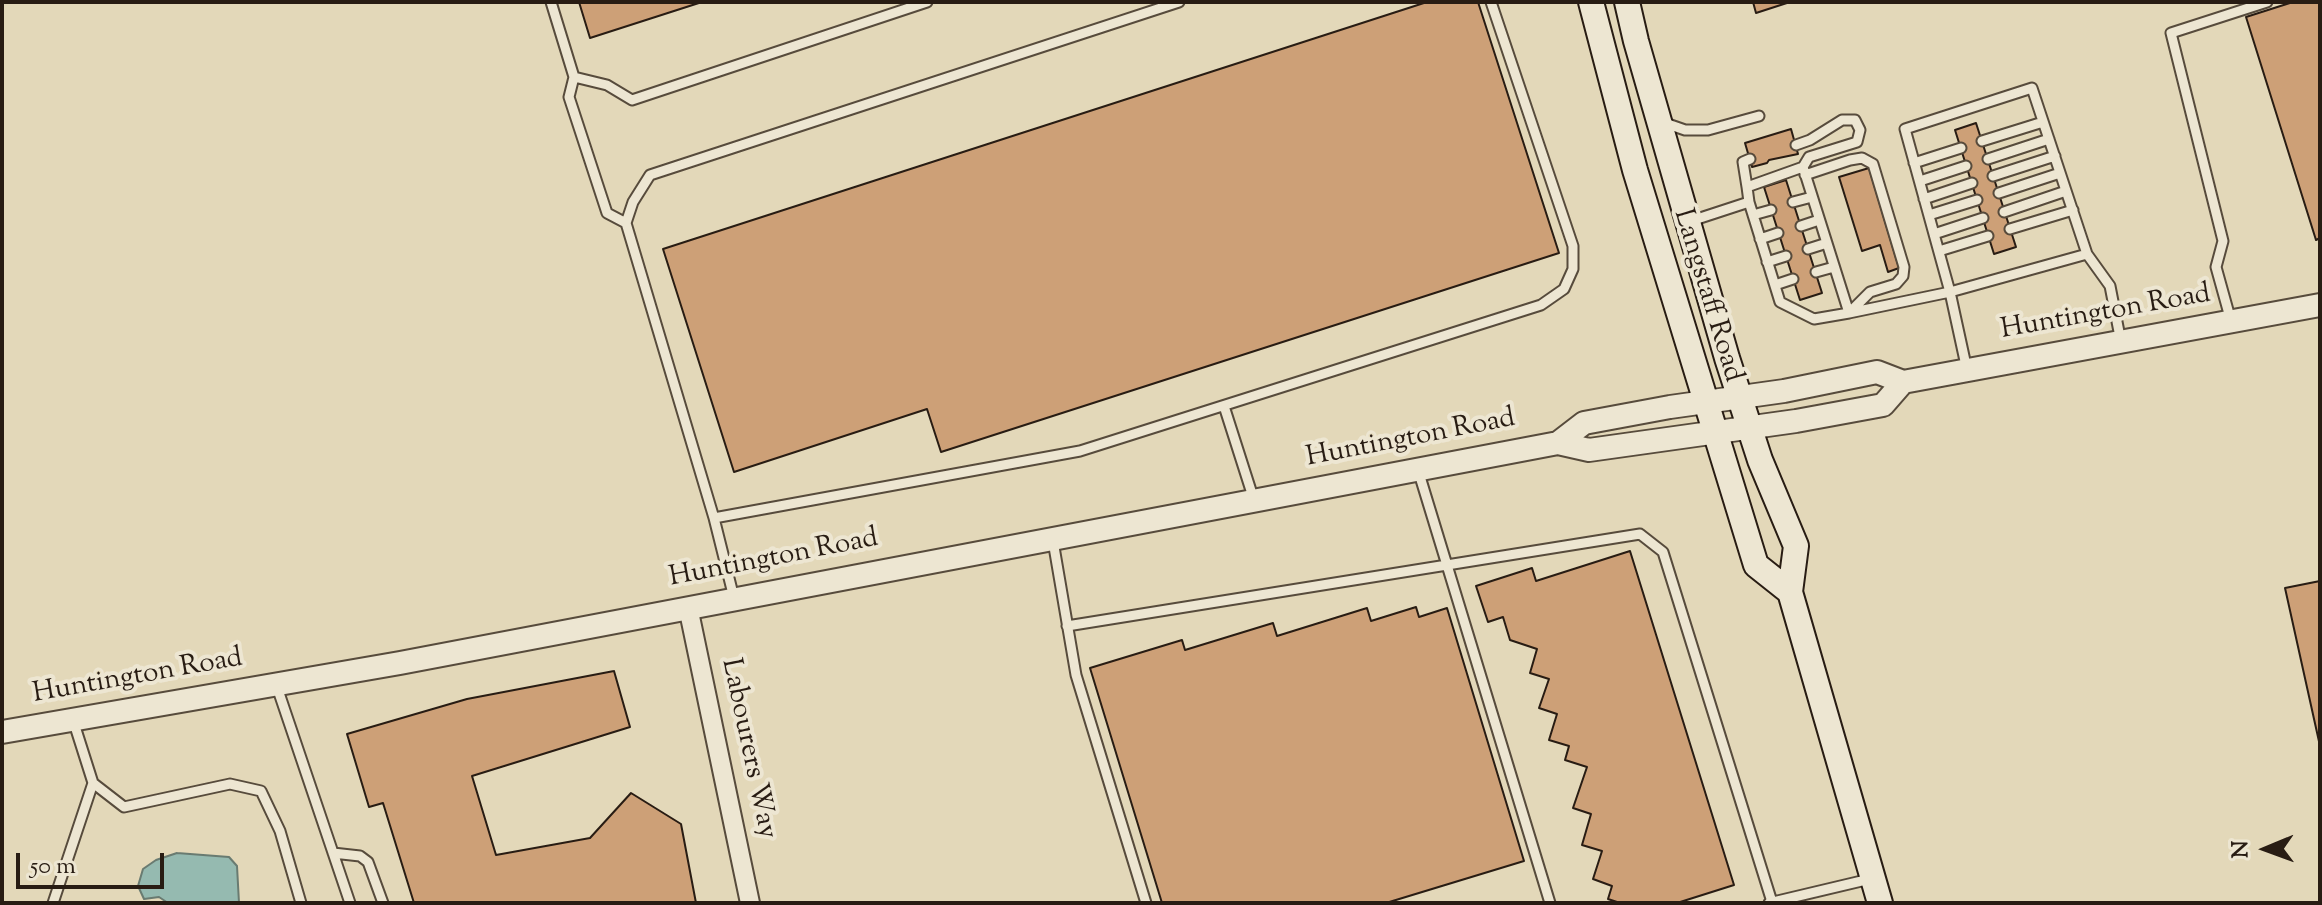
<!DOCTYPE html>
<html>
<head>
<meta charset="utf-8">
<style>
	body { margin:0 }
	#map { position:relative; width:2322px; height:905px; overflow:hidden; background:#e3d8b9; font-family:"Sorts Mill Goudy",serif }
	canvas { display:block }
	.frame { position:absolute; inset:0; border:4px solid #281c13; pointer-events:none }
	.north { position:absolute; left:2226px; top:809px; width:80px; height:80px; -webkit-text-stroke:6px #ede6d2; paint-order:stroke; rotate:269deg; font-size:22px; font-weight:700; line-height:32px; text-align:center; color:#281c13 }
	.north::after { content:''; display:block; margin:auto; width:28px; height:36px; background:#281c13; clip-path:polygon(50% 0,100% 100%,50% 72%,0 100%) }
	.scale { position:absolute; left:16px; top:853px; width:148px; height:36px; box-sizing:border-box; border:4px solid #281c13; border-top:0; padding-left:10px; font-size:24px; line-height:28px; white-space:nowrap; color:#281c13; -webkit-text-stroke:6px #ede6d2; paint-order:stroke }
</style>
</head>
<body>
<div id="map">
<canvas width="2322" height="905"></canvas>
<div class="frame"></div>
<div class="north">N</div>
<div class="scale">50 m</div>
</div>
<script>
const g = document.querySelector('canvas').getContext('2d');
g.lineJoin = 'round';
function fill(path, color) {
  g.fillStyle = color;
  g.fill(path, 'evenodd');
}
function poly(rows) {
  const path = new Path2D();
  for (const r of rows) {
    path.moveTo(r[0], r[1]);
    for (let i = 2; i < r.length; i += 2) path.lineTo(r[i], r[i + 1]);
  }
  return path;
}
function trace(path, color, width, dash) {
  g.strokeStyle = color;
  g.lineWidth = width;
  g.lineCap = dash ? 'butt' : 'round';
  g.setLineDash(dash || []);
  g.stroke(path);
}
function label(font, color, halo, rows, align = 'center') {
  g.font = font + ' "Sorts Mill Goudy",serif';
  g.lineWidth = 8;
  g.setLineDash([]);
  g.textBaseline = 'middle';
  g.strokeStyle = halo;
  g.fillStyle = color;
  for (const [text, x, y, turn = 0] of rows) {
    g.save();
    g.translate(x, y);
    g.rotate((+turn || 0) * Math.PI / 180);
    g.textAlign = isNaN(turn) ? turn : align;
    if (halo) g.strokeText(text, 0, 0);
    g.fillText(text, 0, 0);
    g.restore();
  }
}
const water = poly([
	[177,853,229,857,237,866,239,903,168,903,159,897,144,899,138,886,143,869,156,860,177,853]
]);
const building = poly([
	[579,2,702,2,590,38,579,2],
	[1427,2,1478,2,1559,253,941,452,927,409,734,472,663,249,1427,2],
	[1753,2,1790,2,1756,13,1753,2],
	[2293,2,2320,2,2320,238,2316,240,2246,17,2293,2],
	[1976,123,2016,247,1994,254,1955,130,1976,123],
	[1791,129,1798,154,1769,160,1767,163,1752,167,1745,143,1791,129],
	[1869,168,1899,268,1888,272,1880,245,1862,251,1839,177,1869,168],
	[1786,180,1822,293,1800,300,1764,187,1786,180],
	[1630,551,1734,885,1677,903,1620,903,1608,899,1612,886,1593,879,1602,851,1582,845,1591,814,1573,808,1587,767,1565,760,1569,746,1549,740,1557,714,1539,708,1549,679,1530,673,1537,649,1510,640,1503,617,1488,622,1476,586,1532,568,1536,581,1630,551],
	[2320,581,2320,746,2285,588,2320,581],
	[1416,607,1419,617,1447,608,1524,861,1386,903,1162,903,1090,668,1182,640,1185,650,1273,623,1277,636,1367,608,1371,621,1416,607],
	[614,671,630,727,472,776,496,855,590,838,631,793,681,824,696,903,414,903,383,803,369,807,347,734,467,699,614,671]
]);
const service = poly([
	[551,2,574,77,569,97,607,213,626,223,714,518,734,598],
	[574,77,607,85,632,100,927,2],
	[1662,122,1685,130,1708,130,1759,116],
	[1982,141,2043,122],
	[1796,145,1810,140,1842,120,1855,120,1860,130,1857,142,1809,157,1803,167],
	[1988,159,2049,139],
	[1914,163,1961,148],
	[1805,175,1850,160,1862,158,1873,164,1904,267,1903,276,1896,284,1870,292,1849,313],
	[1993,176,2055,156],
	[1920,181,1966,166],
	[1747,187,1743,162,1750,159],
	[1999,193,2060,173],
	[1924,199,1972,183],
	[1793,202,1812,197],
	[2004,212,2066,191],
	[1753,215,1771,210],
	[1929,215,1977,200],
	[1691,221,1749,202,1780,302,1814,319,1849,313,1803,167,1747,187,1749,202],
	[626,223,633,202,650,175,1179,2],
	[1801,226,1819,220],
	[2010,229,2073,210],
	[1934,234,1983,218],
	[1760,239,1778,233],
	[1808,249,1827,243],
	[1939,251,1988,236],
	[2087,254,2110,286,2121,342],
	[1767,262,1786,256],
	[1816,272,1834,267],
	[1775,285,1793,279],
	[1849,313,1950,292,2087,254,2032,88,1905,129,1950,292,1967,370],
	[2231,321,2216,267,2223,241,2171,33,2267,2],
	[1224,406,1254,500],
	[1418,470,1550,903],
	[714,518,1080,451,1541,305,1564,289,1573,269,1573,246,1491,2],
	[1053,541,1076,675,1146,903],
	[1067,626,1640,534,1663,552,1772,902],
	[276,684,350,903],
	[73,720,93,783,124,807,230,784,261,791,280,831,301,903],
	[333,853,360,856,368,862,383,903],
	[53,903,93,783],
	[1769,903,1870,879]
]);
const minor = poly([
	[688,607,750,903]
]);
const tertiary = poly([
	[1558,443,1584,423,1670,407,1784,391,1877,372,1903,382,2320,305],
	[2,732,400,663,1558,443,1589,450,1796,421,1883,405,1903,382]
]);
const secondary = poly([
	[1591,2,1635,170,1756,565,1790,592],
	[1627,2,1636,41,1727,358,1760,460,1796,546,1790,592,1880,903]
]);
const streetNames = [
	["Langstaff Road",1706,296,73],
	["Huntington Road",2106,314,-10],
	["Huntington Road",1411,440,-11],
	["Huntington Road",774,560,-11],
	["Huntington Road",138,678,-10],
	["Labourers Way",747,749,78]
];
fill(water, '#95bab0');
trace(water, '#697b71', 2);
fill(building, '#cda077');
trace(building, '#281c13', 2);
trace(service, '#574b3c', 13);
trace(minor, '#574b3c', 22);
trace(tertiary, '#574b3c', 26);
trace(secondary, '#281c13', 28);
trace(service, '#ede6d2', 9);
trace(minor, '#ede6d2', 18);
trace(tertiary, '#ede6d2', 22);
trace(secondary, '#ede6d2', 24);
label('28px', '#281c13', '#ede6d2', streetNames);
</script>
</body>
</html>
